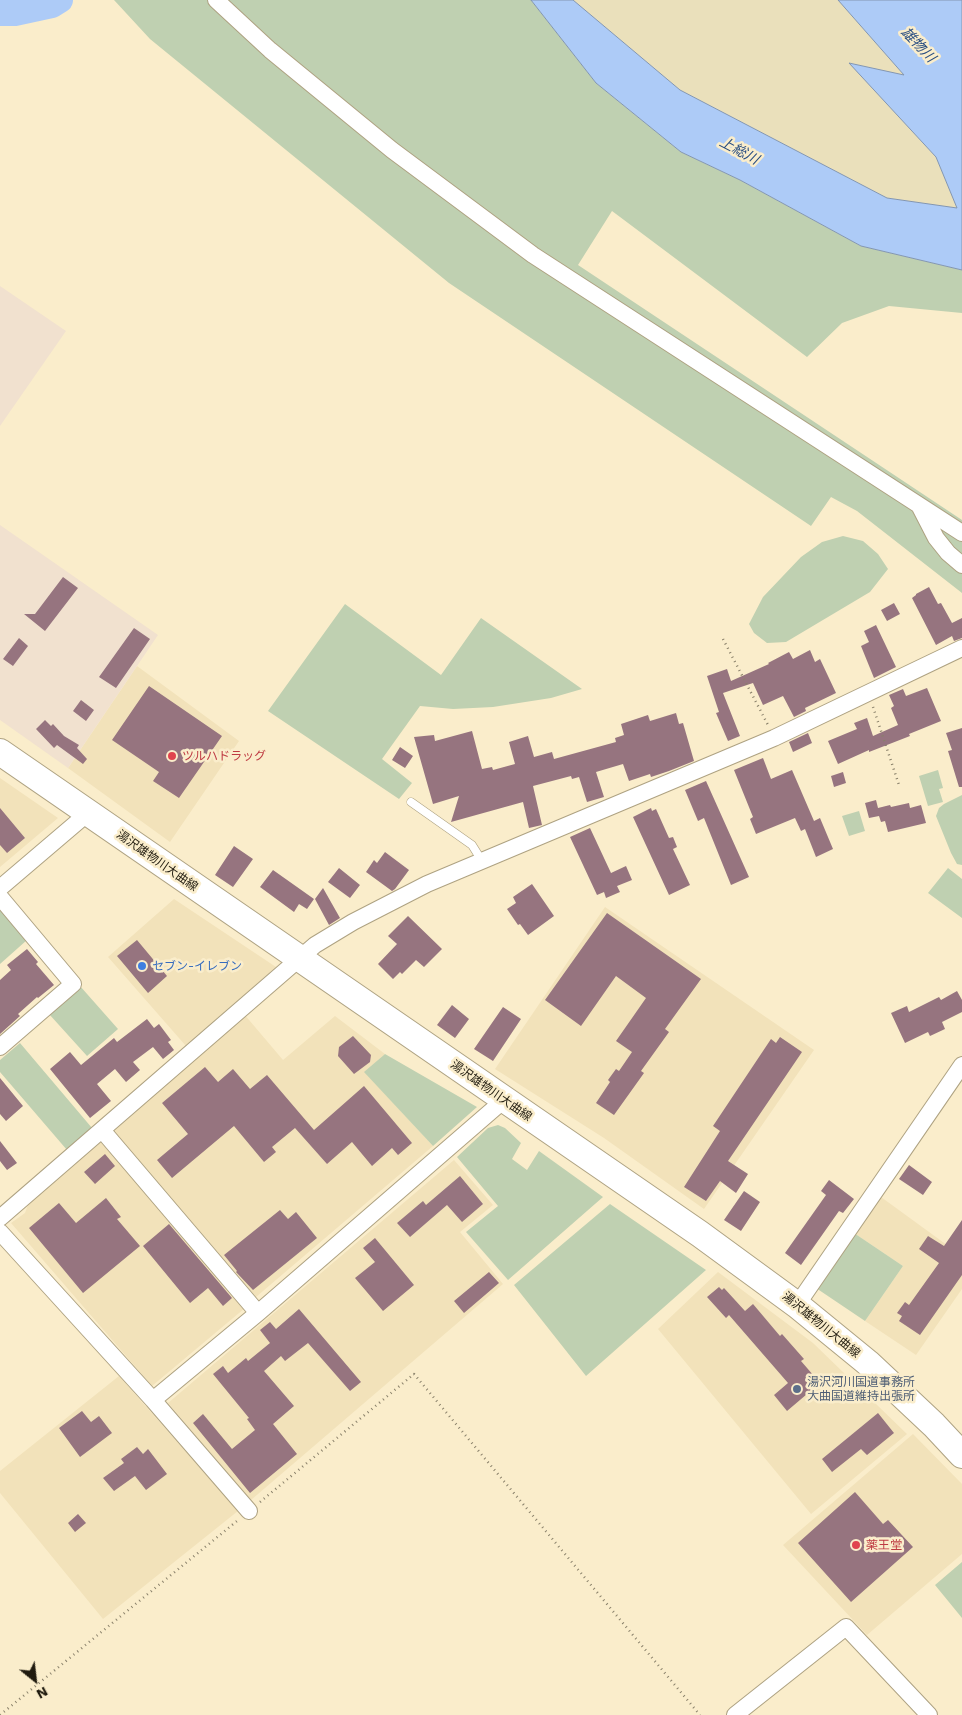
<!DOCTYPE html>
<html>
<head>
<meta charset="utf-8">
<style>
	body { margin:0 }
	#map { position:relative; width:962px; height:1715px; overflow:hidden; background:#faedcb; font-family:"Work Sans",sans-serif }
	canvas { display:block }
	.north { position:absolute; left:10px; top:1655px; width:50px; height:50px; -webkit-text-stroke:4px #faedcb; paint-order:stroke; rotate:151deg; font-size:14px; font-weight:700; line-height:20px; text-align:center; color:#201b0f }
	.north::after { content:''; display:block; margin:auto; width:18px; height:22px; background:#201b0f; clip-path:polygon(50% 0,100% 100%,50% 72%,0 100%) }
</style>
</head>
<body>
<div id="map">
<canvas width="962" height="1715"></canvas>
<div class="north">N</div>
</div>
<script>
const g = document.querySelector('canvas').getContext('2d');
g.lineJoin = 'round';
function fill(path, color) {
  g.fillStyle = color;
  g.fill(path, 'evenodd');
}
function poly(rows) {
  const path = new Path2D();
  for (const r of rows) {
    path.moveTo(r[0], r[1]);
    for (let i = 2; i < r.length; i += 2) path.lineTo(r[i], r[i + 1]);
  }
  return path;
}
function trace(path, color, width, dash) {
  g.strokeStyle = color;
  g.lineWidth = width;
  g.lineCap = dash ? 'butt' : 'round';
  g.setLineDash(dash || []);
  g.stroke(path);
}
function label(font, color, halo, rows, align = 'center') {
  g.font = font + ' "Work Sans","Noto Sans JP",sans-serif';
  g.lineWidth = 5;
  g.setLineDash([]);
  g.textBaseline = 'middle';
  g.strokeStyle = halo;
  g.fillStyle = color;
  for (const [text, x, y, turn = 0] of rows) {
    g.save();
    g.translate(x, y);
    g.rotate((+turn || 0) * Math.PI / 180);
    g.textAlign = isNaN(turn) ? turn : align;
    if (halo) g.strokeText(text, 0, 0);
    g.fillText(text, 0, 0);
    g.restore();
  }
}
const built = poly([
	[137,666,239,741,170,842,68,768],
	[0,778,58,818,0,867],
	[174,899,276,967,186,1046,108,957],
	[605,907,814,1050,704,1209,604,1138,495,1069],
	[244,1014,283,1060,335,1016,385,1054,365,1072,433,1146,256,1297,112,1129],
	[100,1141,245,1308,152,1386,11,1223,25,1213,30,1199],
	[454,1160,493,1205,460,1232,503,1284,251,1500,168,1403],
	[881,1197,962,1256,962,1289,916,1355,865,1321,903,1266,854,1233],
	[718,1272,813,1343,907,1434,811,1514,658,1329],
	[119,1376,238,1511,103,1619,0,1493,0,1471],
	[913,1434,962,1484,962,1554,867,1635,783,1545]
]);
const industrial = poly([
	[0,286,66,331,0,426],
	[0,525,158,635,68,768,0,720]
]);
const green = poly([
	[114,0,531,0,596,83,681,152,740,180,861,246,962,270,962,313,889,306,842,323,807,357,612,211,578,265,962,520,962,593,857,511,831,497,811,526,449,283,150,39],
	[843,536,863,541,878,554,888,569,870,592,786,642,767,643,754,633,749,624,763,597,801,557,822,542],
	[345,604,441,675,481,618,582,689,551,698,493,707,453,709,420,706,382,759,412,783,399,799,268,711],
	[938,770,943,788,939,789,943,802,928,806,919,776],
	[962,795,962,865,957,864,951,853,936,816,939,808,944,804],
	[859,811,865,831,849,836,842,816],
	[948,868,962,879,962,918,928,893],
	[0,909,27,940,0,964],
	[80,986,118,1029,87,1056,49,1014],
	[20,1043,92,1128,67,1150,0,1072,0,1060],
	[385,1054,477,1107,433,1146,364,1072],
	[498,1125,505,1128,521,1143,512,1159,527,1170,539,1151,603,1197,508,1280,466,1232,498,1206,457,1157,488,1128],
	[610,1204,706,1270,586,1376,514,1285],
	[854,1233,903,1266,865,1321,816,1288],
	[962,1562,962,1618,935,1585]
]);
const sand = poly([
	[573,0,838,0,905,76,850,63,936,157,958,209,887,198,680,90]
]);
const water = poly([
	[531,0,573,0,680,90,887,198,957,208,936,157,849,63,904,75,838,0,962,0,962,270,861,246,740,180,681,152,596,83,531,0]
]);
const river = poly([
	[0,13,15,13,52,5,60,0]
]);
const building = poly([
	[63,577,78,588,45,631,24,614,35,614],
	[929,587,938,604,941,603,952,623,962,618,962,638,954,641,952,636,936,645,912,598,916,595,916,594],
	[894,603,900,614,887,621,881,610],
	[876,625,896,667,874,678,861,646,869,642,864,631],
	[134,628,150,639,116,688,99,677],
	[19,638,28,646,13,666,3,659],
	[810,650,815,662,820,659,836,693,805,708,806,711,794,717,783,696,763,705,753,683,723,693,740,736,728,741,716,713,719,712,707,676,727,669,731,681,769,664,768,663,789,652,793,659],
	[149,686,222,736,179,798,153,781,159,772,112,740],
	[927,688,941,721,909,734,910,736,869,752,869,750,838,764,828,741,857,729,854,723,867,718,873,736,898,725,891,708,894,706,889,695,903,689,906,696],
	[81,700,94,710,86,721,73,711],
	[676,713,679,724,683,723,694,761,669,771,651,777,650,774,629,781,623,764,596,772,604,797,587,802,579,777,572,779,571,776,533,786,542,825,529,828,523,802,451,822,459,796,433,804,414,737,434,735,435,741,472,731,482,769,492,767,493,770,515,764,509,742,528,736,534,757,552,752,554,759,616,742,615,738,624,735,621,724,648,715,650,721],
	[45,720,51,726,53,724,64,736,79,745,77,748,87,759,83,764,57,745,54,748,36,729],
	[962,728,962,787,959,787,948,751,952,750,946,733],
	[808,733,812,743,793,752,789,742],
	[400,747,413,756,405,768,392,760],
	[763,758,771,779,792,770,814,821,820,818,833,849,816,857,805,829,801,831,795,818,756,834,750,819,753,817,734,770],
	[843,772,846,783,834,787,831,776],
	[706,781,749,877,731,885,704,818,698,821,685,790],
	[876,800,878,808,890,805,891,807,909,803,910,808,921,805,926,823,888,832,885,821,881,822,879,816,869,818,865,803],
	[0,808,25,838,7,853,0,845],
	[651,808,652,811,656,809,669,838,673,837,677,847,673,849,690,885,669,895,633,817],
	[590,828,611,873,626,866,632,880,617,886,620,892,606,898,604,892,597,895,570,837],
	[234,846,253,859,233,887,215,875],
	[385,852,409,870,395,889,392,891,366,872,374,860,377,863],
	[339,868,360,885,350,898,328,882],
	[273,870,314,899,307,909,299,904,294,912,260,887],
	[532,884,554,916,528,935,520,924,518,925,507,909,516,903,513,897],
	[323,888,340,918,329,925,315,899],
	[607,913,701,979,665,1029,669,1032,641,1071,644,1073,614,1115,596,1103,610,1082,608,1080,616,1069,619,1071,632,1052,616,1041,646,998,616,976,581,1026,545,1000],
	[408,916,442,949,424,967,416,960,402,974,400,972,393,979,378,964,397,944,388,936],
	[137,940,167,976,148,993,117,956],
	[27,949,38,962,36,964,54,985,38,998,37,997,18,1014,20,1016,0,1034,0,980,11,970,7,965],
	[957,991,962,1000,962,1012,942,1022,945,1029,930,1036,928,1032,905,1043,891,1013,907,1006,909,1012,939,997,941,1000],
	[452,1005,469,1019,455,1038,437,1025],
	[503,1007,521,1019,493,1061,474,1049],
	[147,1019,154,1028,159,1024,171,1040,168,1042,174,1050,163,1059,153,1047,133,1062,140,1070,126,1082,115,1069,97,1084,111,1101,90,1118,50,1069,70,1052,81,1065,114,1038,117,1042],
	[353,1036,371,1055,370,1062,354,1074,338,1056,339,1047],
	[780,1037,802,1052,728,1161,748,1174,736,1193,720,1181,706,1201,684,1187,720,1131,713,1126,771,1039,776,1043],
	[205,1067,218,1082,233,1069,250,1089,267,1075,314,1130,364,1086,412,1143,398,1155,392,1148,372,1166,352,1142,327,1164,295,1128,272,1147,276,1152,264,1162,234,1126,172,1178,157,1160,188,1134,162,1103],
	[0,1078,23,1106,6,1121,0,1114],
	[0,1141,17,1163,7,1170,0,1161],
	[105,1154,115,1166,95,1184,84,1172],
	[909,1165,932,1182,923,1195,899,1179],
	[460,1176,483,1204,462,1222,447,1205,410,1237,397,1223,423,1201,426,1205],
	[829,1180,854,1199,843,1213,839,1211,801,1265,785,1253,826,1195,821,1191],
	[744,1191,760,1202,741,1231,724,1220],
	[106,1198,121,1217,117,1219,140,1246,83,1293,29,1228,59,1203,76,1223],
	[280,1210,288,1219,296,1212,317,1238,253,1290,236,1272,237,1271,224,1255],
	[962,1220,962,1275,920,1335,899,1321,902,1316,897,1313,905,1302,909,1305,939,1263,919,1249,928,1236,944,1246],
	[169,1224,232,1298,223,1306,208,1288,190,1303,143,1246],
	[375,1238,414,1285,383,1311,355,1278,375,1262,363,1248],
	[489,1272,499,1283,464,1313,454,1301],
	[719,1287,722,1290,724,1288,745,1311,753,1304,780,1336,782,1334,804,1359,801,1361,820,1383,787,1411,774,1395,788,1383,729,1315,726,1318,707,1297],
	[299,1309,361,1382,350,1391,308,1343,285,1361,281,1356,264,1371,294,1406,273,1424,297,1454,250,1493,193,1423,203,1414,232,1449,255,1430,247,1419,249,1418,213,1374,223,1366,228,1373,246,1358,248,1361,270,1343,260,1330,270,1322,276,1329],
	[82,1411,91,1422,99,1416,112,1433,80,1457,59,1428],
	[878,1413,894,1433,867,1455,861,1449,832,1472,822,1459],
	[137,1447,143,1454,148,1449,167,1474,146,1490,135,1476,114,1491,103,1478,124,1463,121,1459],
	[855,1492,883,1524,888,1520,913,1547,851,1602,798,1543],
	[78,1514,86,1523,75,1532,68,1523]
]);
const path = poly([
	[723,639,768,725],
	[873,707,899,785],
	[260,1502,414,1374,700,1715],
	[0,1715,237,1521]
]);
const lane = poly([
	[411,802,472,845,482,861]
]);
const street = poly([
	[216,0,270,50,392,150,533,255,962,533],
	[920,507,936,538,948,553,962,565],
	[0,888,88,813],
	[0,897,73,984,0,1047],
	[102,1130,258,1313],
	[0,1218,315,945,353,922,427,884,774,738,962,648],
	[0,1232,153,1400,249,1511],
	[797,1305,962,1065],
	[153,1400,258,1313,504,1100],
	[735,1715,846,1627,929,1715]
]);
const primary = poly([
	[0,752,700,1234,797,1305,868,1363,934,1425,962,1455]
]);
const markers = [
	[172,756,5,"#e0444e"],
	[142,966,5,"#3f7fe0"],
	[797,1389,5,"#5c6f8a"],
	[856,1545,5,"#e0444e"]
];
const healthNames = [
	["ツルハドラッグ",182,756],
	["薬王堂",866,1545]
];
const streetNames = [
	["湯沢雄物川大曲線",157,861,35],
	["湯沢雄物川大曲線",491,1091,35],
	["湯沢雄物川大曲線",821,1325,39]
];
const shopNames = [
	["セブン-イレブン",152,966]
];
const serviceNames = [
	["湯沢河川国道事務所",807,1382],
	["大曲国道維持出張所",807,1396]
];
const waterNames = [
	["雄物川",918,45,46],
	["上総川",739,151,28]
];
fill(built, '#f2e2ba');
fill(industrial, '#f1e1cf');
fill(green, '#bfd0b1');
fill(sand, '#eae0bb');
fill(water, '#adcbf7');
trace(water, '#8396b1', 1);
trace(river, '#adcbf7', 26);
fill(building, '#96747f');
trace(lane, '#aea282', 9);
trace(street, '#aea282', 18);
trace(primary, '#aea282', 28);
trace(path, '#89806a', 2.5, [1, 4]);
trace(lane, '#fff', 8);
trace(street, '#fff', 16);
trace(primary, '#fff', 26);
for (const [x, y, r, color] of markers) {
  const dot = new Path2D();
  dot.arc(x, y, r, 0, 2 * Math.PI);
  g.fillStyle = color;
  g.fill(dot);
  trace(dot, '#faedcb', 2);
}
label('12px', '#be3a42', '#faedcb', healthNames, 'left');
label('12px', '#201b0f', '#faedcb', streetNames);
label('12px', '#366cbe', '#faedcb', shopNames, 'left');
label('12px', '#4e5e75', '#faedcb', serviceNames, 'left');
label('italic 14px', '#274c81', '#faedcb', waterNames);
</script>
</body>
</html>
